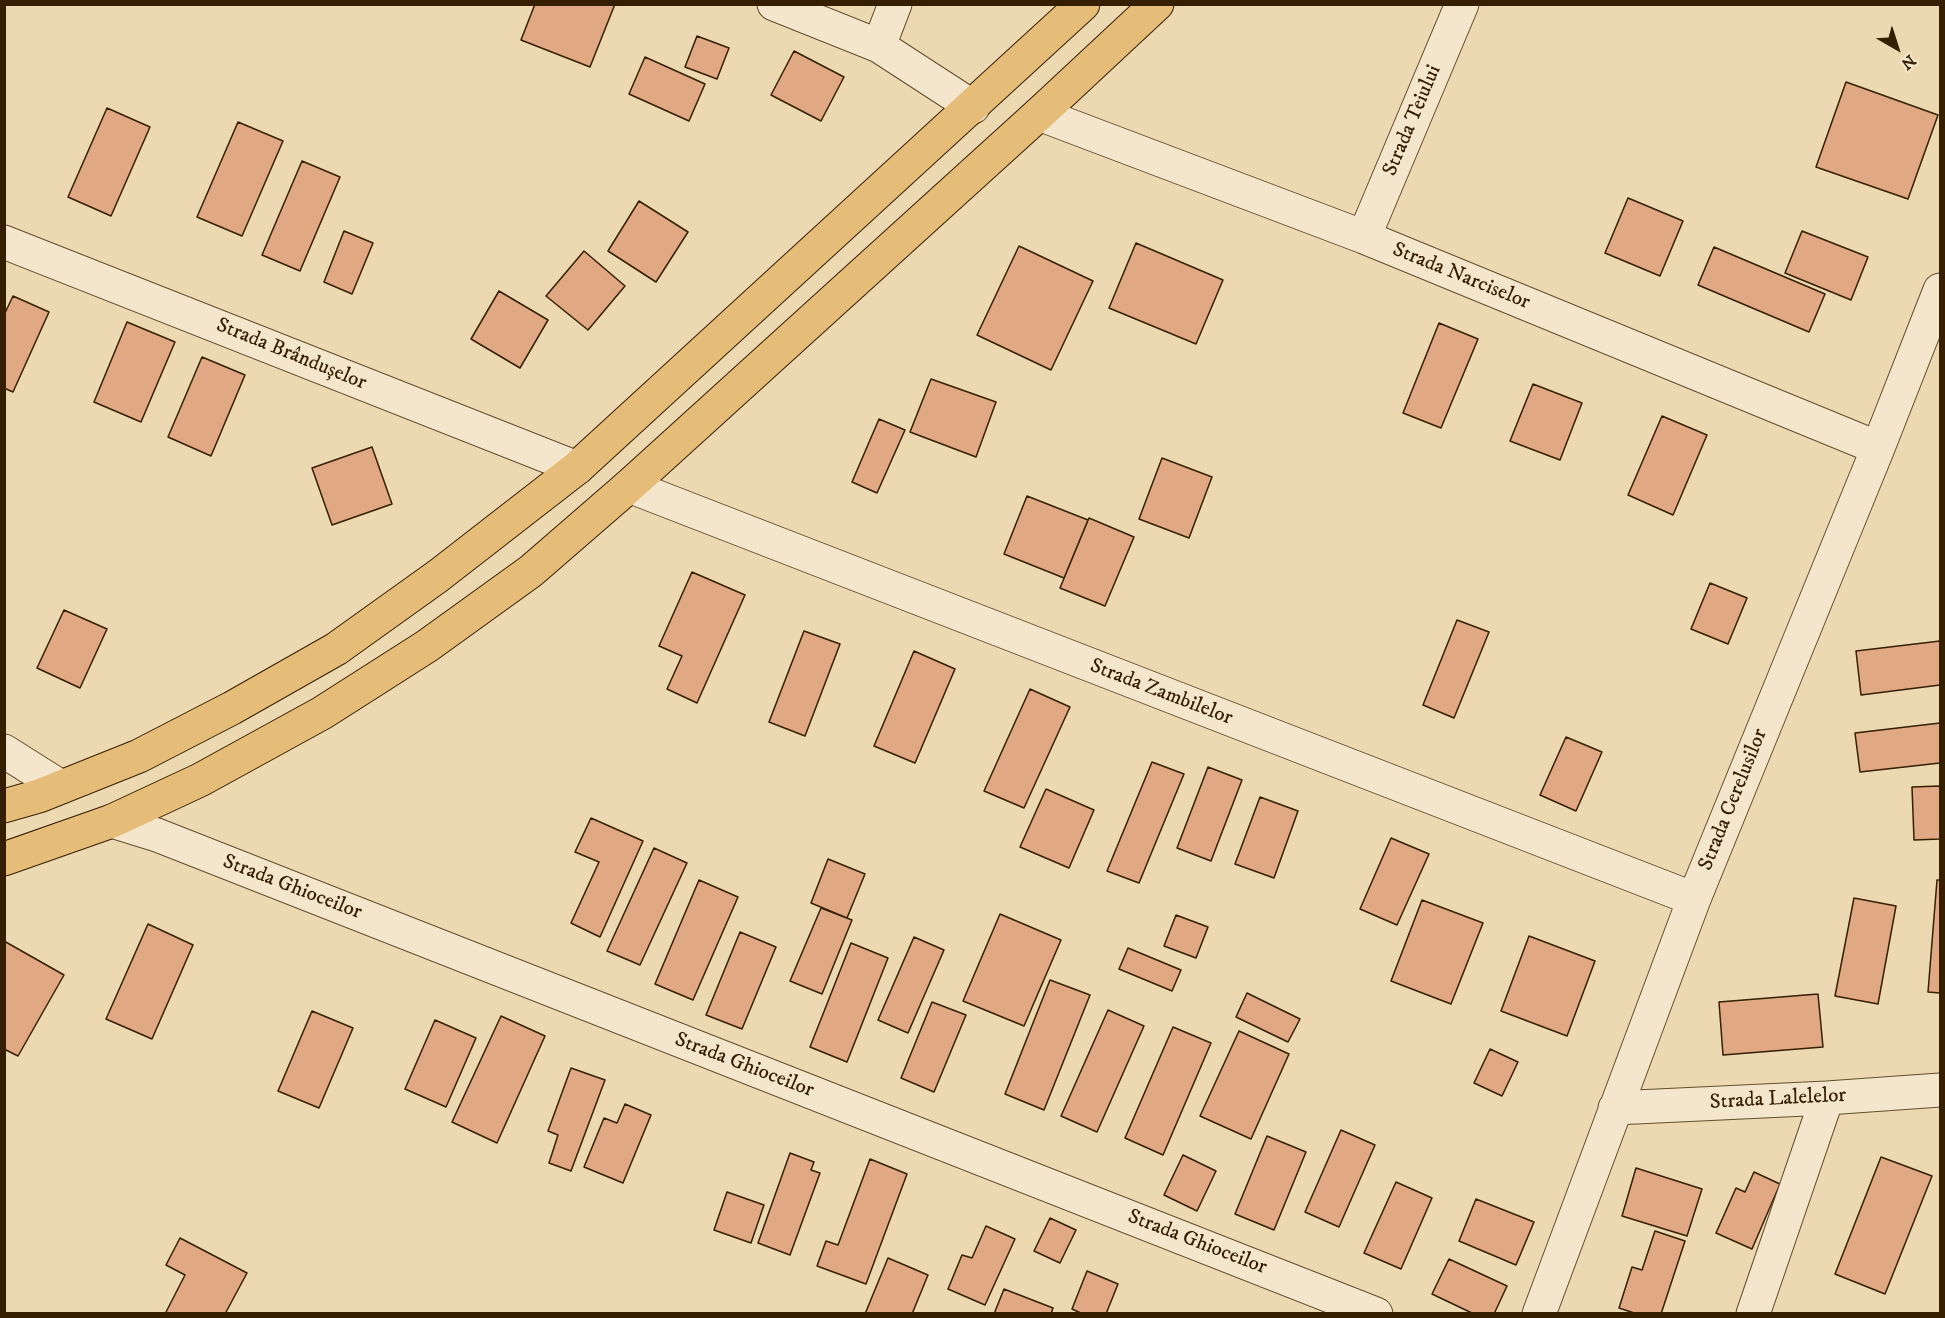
<!DOCTYPE html>
<html>
<head>
<meta charset="utf-8">
<style>
	body { margin:0 }
	#map { position:relative; width:1945px; height:1318px; overflow:hidden; background:#ecd9b2; font-family:"IM FELL DW Pica",serif }
	canvas { display:block }
	.frame { position:absolute; inset:0; border:6px solid #351f00; pointer-events:none }
	.north { position:absolute; left:1867px; top:18px; width:60px; height:60px; -webkit-text-stroke:4px #f3e6cd; paint-order:stroke; rotate:141deg; font-size:16px; font-weight:700; line-height:24px; text-align:center; color:#351f00 }
	.north::after { content:''; display:block; margin:auto; width:21px; height:27px; background:#351f00; clip-path:polygon(50% 0,100% 100%,50% 72%,0 100%) }
</style>
</head>
<body>
<div id="map">
<canvas width="1945" height="1318"></canvas>
<div class="frame"></div>
<div class="north">N</div>
</div>
<script>
const g = document.querySelector('canvas').getContext('2d');
g.lineJoin = 'round';
function fill(path, color) {
  g.fillStyle = color;
  g.fill(path, 'evenodd');
}
function poly(rows) {
  const path = new Path2D();
  for (const r of rows) {
    path.moveTo(r[0], r[1]);
    for (let i = 2; i < r.length; i += 2) path.lineTo(r[i], r[i + 1]);
  }
  return path;
}
function trace(path, color, width, dash) {
  g.strokeStyle = color;
  g.lineWidth = width;
  g.lineCap = dash ? 'butt' : 'round';
  g.setLineDash(dash || []);
  g.stroke(path);
}
function label(font, color, halo, rows, align = 'center') {
  g.font = font + ' "IM FELL DW Pica",serif';
  g.lineWidth = 4.5;
  g.setLineDash([]);
  g.textBaseline = 'middle';
  g.strokeStyle = halo;
  g.fillStyle = color;
  for (const [text, x, y, turn = 0] of rows) {
    g.save();
    g.translate(x, y);
    g.rotate((+turn || 0) * Math.PI / 180);
    g.textAlign = isNaN(turn) ? turn : align;
    if (halo) g.strokeText(text, 0, 0);
    g.fillText(text, 0, 0);
    g.restore();
  }
}
const building = poly([
	[535,4,615,4,590,67,521,40,535,4],
	[697,36,729,48,717,79,685,67,697,36],
	[794,51,844,77,821,121,771,95,794,51],
	[645,57,705,84,689,121,629,94,645,57],
	[1846,82,1938,115,1908,199,1816,167,1846,82],
	[107,108,150,127,111,216,68,197,107,108],
	[238,122,283,141,242,236,197,217,238,122],
	[302,161,340,177,300,271,262,255,302,161],
	[1628,198,1683,221,1660,276,1605,253,1628,198],
	[639,201,688,232,656,282,608,251,639,201],
	[344,231,373,243,352,294,324,282,344,231],
	[1802,231,1868,257,1851,300,1785,273,1802,231],
	[1136,243,1223,280,1196,344,1109,308,1136,243],
	[1019,246,1093,281,1051,370,977,335,1019,246],
	[1714,247,1825,294,1809,332,1698,285,1714,247],
	[584,251,625,286,588,330,546,296,584,251],
	[499,291,548,320,520,368,471,339,499,291],
	[13,296,49,312,13,392,4,388,4,315,13,296],
	[127,322,175,342,141,422,94,402,127,322],
	[1439,323,1478,339,1441,428,1403,413,1439,323],
	[202,357,245,375,211,456,168,437,202,357],
	[931,379,996,402,976,457,910,432,931,379],
	[1533,384,1582,403,1560,460,1510,441,1533,384],
	[1662,416,1707,435,1673,515,1628,495,1662,416],
	[879,419,905,430,877,493,852,482,879,419],
	[372,447,392,504,332,525,312,468,372,447],
	[1162,458,1212,477,1189,538,1139,519,1162,458],
	[1027,496,1088,520,1064,578,1004,554,1027,496],
	[1089,518,1134,537,1105,606,1060,588,1089,518],
	[692,572,745,595,697,703,667,689,682,656,659,646,692,572],
	[1710,583,1747,598,1728,644,1691,629,1710,583],
	[64,610,107,629,80,688,37,668,64,610],
	[1457,620,1489,632,1454,718,1423,705,1457,620],
	[804,631,840,644,805,736,769,722,804,631],
	[1940,641,1940,685,1861,695,1856,651,1940,641],
	[914,651,955,669,915,763,874,746,914,651],
	[1030,689,1070,707,1024,808,984,791,1030,689],
	[1940,723,1940,763,1860,772,1855,733,1940,723],
	[1566,737,1602,752,1576,811,1540,795,1566,737],
	[1152,762,1184,774,1139,883,1107,871,1152,762],
	[1208,767,1242,780,1211,861,1177,848,1208,767],
	[1940,786,1940,839,1914,840,1912,787,1940,786],
	[1046,789,1094,810,1069,868,1020,847,1046,789],
	[1260,797,1298,811,1274,878,1235,864,1260,797],
	[591,818,643,841,600,937,571,923,599,862,575,852,591,818],
	[1391,838,1429,854,1397,925,1360,909,1391,838],
	[654,848,687,863,640,965,607,951,654,848],
	[828,859,865,874,847,918,811,903,828,859],
	[699,880,738,897,693,1000,655,984,699,880],
	[1937,880,1940,880,1940,993,1928,992,1937,880],
	[1854,898,1896,906,1878,1004,1835,996,1854,898],
	[1422,900,1483,923,1451,1004,1391,981,1422,900],
	[821,908,852,920,822,994,790,981,821,908],
	[1000,914,1061,940,1024,1026,963,1001,1000,914],
	[1176,915,1208,927,1196,958,1164,946,1176,915],
	[148,924,193,945,152,1039,106,1019,148,924],
	[740,932,776,947,742,1029,706,1015,740,932],
	[1529,936,1595,961,1567,1036,1501,1011,1529,936],
	[914,937,944,950,908,1033,878,1020,914,937],
	[4,941,64,975,18,1056,4,1049,4,941],
	[851,943,888,958,847,1062,810,1047,851,943],
	[1128,948,1181,970,1172,991,1119,969,1128,948],
	[1050,980,1090,995,1044,1110,1005,1094,1050,980],
	[1247,993,1300,1019,1288,1042,1236,1017,1247,993],
	[1818,994,1823,1047,1723,1055,1719,1002,1818,994],
	[932,1002,966,1015,934,1092,901,1078,932,1002],
	[1108,1010,1144,1026,1097,1132,1061,1116,1108,1010],
	[312,1011,353,1028,319,1108,278,1091,312,1011],
	[501,1016,545,1036,497,1143,452,1122,501,1016],
	[435,1020,476,1038,446,1107,405,1089,435,1020],
	[1173,1027,1211,1043,1163,1155,1125,1138,1173,1027],
	[1239,1031,1289,1054,1251,1139,1200,1116,1239,1031],
	[1490,1049,1518,1062,1502,1096,1474,1083,1490,1049],
	[571,1068,605,1080,571,1171,549,1163,558,1135,548,1131,571,1068],
	[625,1104,651,1115,623,1183,584,1167,604,1118,617,1123,625,1104],
	[1341,1130,1375,1145,1339,1227,1305,1212,1341,1130],
	[1267,1136,1306,1152,1274,1230,1235,1214,1267,1136],
	[790,1153,814,1162,811,1170,820,1173,790,1255,758,1243,790,1153],
	[1183,1155,1216,1171,1197,1211,1164,1195,1183,1155],
	[1881,1157,1932,1176,1885,1294,1835,1274,1881,1157],
	[870,1159,907,1174,866,1284,817,1266,826,1241,838,1245,870,1159],
	[1636,1168,1702,1189,1687,1236,1622,1216,1636,1168],
	[1754,1172,1780,1184,1752,1249,1716,1233,1736,1188,1745,1192,1754,1172],
	[1396,1182,1432,1198,1401,1269,1364,1253,1396,1182],
	[727,1192,764,1205,751,1243,714,1230,727,1192],
	[1476,1199,1534,1222,1516,1265,1459,1241,1476,1199],
	[1050,1218,1076,1230,1060,1263,1034,1251,1050,1218],
	[986,1226,1015,1239,985,1305,948,1289,962,1255,972,1258,986,1226],
	[1655,1231,1685,1241,1661,1314,1637,1314,1619,1308,1632,1267,1642,1270,1655,1231],
	[180,1238,247,1273,225,1314,165,1314,185,1275,166,1265,180,1238],
	[888,1258,928,1275,912,1314,865,1314,888,1258],
	[1449,1259,1507,1286,1494,1314,1474,1314,1432,1294,1449,1259],
	[1087,1271,1118,1284,1106,1314,1083,1314,1072,1309,1087,1271],
	[1004,1289,1053,1308,1051,1314,994,1314,1004,1289]
]);
const minor = poly([
	[774,4,879,46,973,107],
	[879,46,895,4],
	[1039,114,1364,237,1878,448],
	[1364,237,1462,4],
	[4,242,577,468],
	[629,486,1694,899],
	[4,751,61,787],
	[112,821,157,835,1376,1314],
	[1615,1108,1827,1098,1940,1090],
	[1539,1314,1694,899,1878,448,1940,290],
	[1753,1314,1827,1098]
]);
const highway = poly([
	[4,806,39,796,139,756,232,708,336,649,438,576,577,468,1083,4],
	[4,859,112,821,200,780,322,713,427,646,531,571,629,486,1039,114,1157,4]
]);
const streetNames = [
	["Strada Teiului",1413,121,-67],
	["Strada Narciselor",1461,277,22],
	["Strada Brândușelor",291,355,22],
	["Strada Zambilelor",1161,693,21],
	["Strada Cerelusilor",1734,800,-68],
	["Strada Ghioceilor",292,888,21],
	["Strada Ghioceilor",744,1066,21],
	["Strada Lalelelor",1778,1100,-3],
	["Strada Ghioceilor",1197,1243,21]
];
fill(building, '#e0a883');
trace(building, '#351f00', 1.5);
trace(minor, '#634e2c', 35);
trace(highway, '#351f00', 35);
trace(minor, '#f3e6cd', 33);
trace(highway, '#e6bc79', 33);
label('21px', '#351f00', '#f3e6cd', streetNames);
</script>
</body>
</html>
